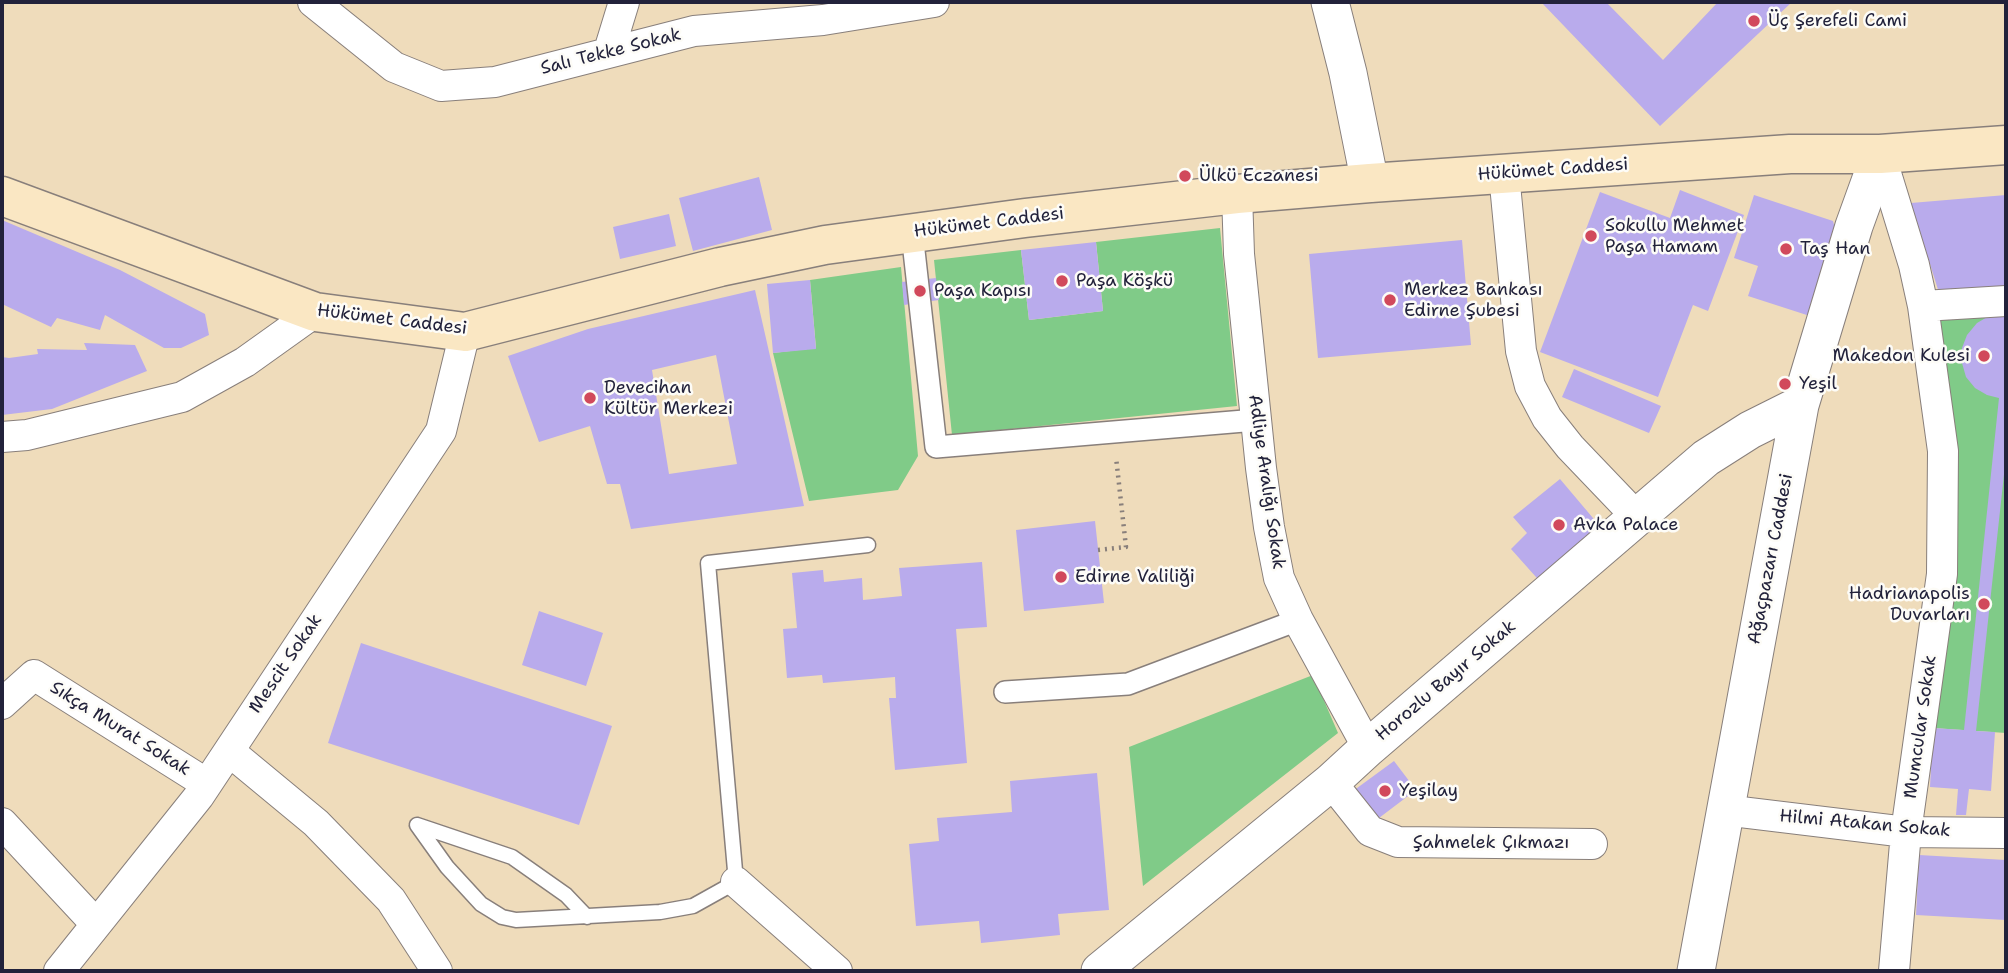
<!DOCTYPE html>
<html>
<head>
<meta charset="utf-8">
<style>
	body { margin:0 }
	#map { position:relative; width:2008px; height:973px; overflow:hidden; background:#efdcbb; font-family:"Shantell Sans",sans-serif }
	canvas { display:block }
	.frame { position:absolute; inset:0; border:4px solid #22223b; pointer-events:none }
</style>
</head>
<body>
<div id="map">
<canvas width="2008" height="973"></canvas>
<div class="frame"></div>
</div>
<script>
const g = document.querySelector('canvas').getContext('2d');
g.lineJoin = 'round';
function fill(path, color) {
  g.fillStyle = color;
  g.fill(path, 'evenodd');
}
function poly(rows) {
  const path = new Path2D();
  for (const r of rows) {
    path.moveTo(r[0], r[1]);
    for (let i = 2; i < r.length; i += 2) path.lineTo(r[i], r[i + 1]);
  }
  return path;
}
function trace(path, color, width, dash) {
  g.strokeStyle = color;
  g.lineWidth = width;
  g.lineCap = dash ? 'butt' : 'round';
  g.setLineDash(dash || []);
  g.stroke(path);
}
function label(font, color, halo, rows, align = 'center') {
  g.font = font + ' "Shantell Sans",sans-serif';
  g.lineWidth = 5;
  g.setLineDash([]);
  g.textBaseline = 'middle';
  g.strokeStyle = halo;
  g.fillStyle = color;
  for (const [text, x, y, turn = 0] of rows) {
    g.save();
    g.translate(x, y);
    g.rotate((+turn || 0) * Math.PI / 180);
    g.textAlign = isNaN(turn) ? turn : align;
    if (halo) g.strokeText(text, 0, 0);
    g.fillText(text, 0, 0);
    g.restore();
  }
}
const green = poly([
	[1220,228,1237,406,952,435,934,260,1021,250,1029,320,1103,311,1096,242],
	[901,267,918,456,898,490,809,501,773,353,816,348,810,280],
	[2006,309,2006,733,1933,728,1948,596,1958,449,1938,313],
	[1313,675,1338,733,1143,886,1129,747]
]);
const building = poly([
	[1541,2,1606,2,1663,60,1718,2,1792,2,1660,126],
	[759,177,772,230,693,251,679,198],
	[1680,190,1744,215,1708,311,1693,305,1658,397,1540,352,1600,192,1670,218],
	[1754,195,1833,221,1838,240,1813,317,1748,296,1758,266,1734,258],
	[2006,195,2006,290,1940,296,1911,203],
	[669,214,676,246,620,259,613,227],
	[2,220,120,270,205,314,209,335,181,348,164,348,105,315,100,330,57,318,51,327,2,304],
	[1462,240,1471,345,1318,358,1309,254],
	[1096,242,1103,311,1029,320,1021,250],
	[936,278,939,300,904,305,902,282],
	[810,280,816,349,773,353,767,284],
	[755,290,804,506,631,529,620,484,607,484,590,426,539,442,508,356,588,329],
	[716,355,737,464,669,474,652,370],
	[2006,315,2006,456,1976,731,1995,732,1991,791,1969,789,1966,815,1956,815,1958,789,1930,787,1933,728,1964,730,1999,398,1987,395,1975,388,1966,377,1962,363,1962,348,1967,335,1977,323,1989,316],
	[84,343,135,345,147,371,52,409,2,415,2,357,9,358,38,354,37,349,87,350],
	[1574,369,1661,406,1649,433,1562,397],
	[1560,479,1609,537,1544,586,1511,549,1527,533,1513,517],
	[1095,521,1104,603,1024,611,1016,530],
	[982,562,987,627,956,629,967,763,895,770,889,698,896,698,895,677,823,683,822,675,787,678,783,629,797,628,792,573,823,570,824,582,862,578,863,600,902,596,899,568],
	[539,611,603,633,586,686,522,665],
	[361,643,612,726,579,825,328,743],
	[1394,761,1416,790,1375,821,1353,791],
	[1097,773,1109,910,1058,914,1060,935,981,943,979,921,916,926,909,844,939,841,937,818,1012,812,1010,781],
	[1919,855,2006,860,2006,920,1916,915]
]);
const path = poly([
	[1098,550,1126,547,1116,457]
]);
const service = poly([
	[417,825,447,867,481,904,502,917,516,920,660,912,693,906,736,882,708,563,868,545],
	[417,825,512,857,566,895,587,917]
]);
const pedestrian = poly([
	[912,233,936,447,1256,420],
	[1005,692,1128,684,1298,620]
]);
const minor = poly([
	[313,2,394,67,441,86,495,82,694,31,823,20,934,2],
	[609,51,624,2],
	[1880,154,1914,265,1923,306,1943,451,1942,574,1906,832,1894,971],
	[1504,174,1521,351,1530,386,1547,418,1570,447,1636,516],
	[1237,194,1239,254,1261,468,1269,527,1279,578,1298,620,1368,748],
	[1923,306,2006,301],
	[2,437,27,435,182,397,245,362,315,312],
	[2,704,34,675,207,784],
	[229,751,316,823,391,900,437,971],
	[1331,782,1370,831,1398,842,1592,844],
	[1724,810,1906,832,2006,833],
	[2,823,96,924],
	[736,882,837,971],
	[59,971,199,796,441,431,465,332]
]);
const tertiary = poly([
	[1330,2,1348,73,1370,183],
	[1100,971,1331,782,1368,748,1706,458,1750,430,1800,405],
	[1696,971,1800,405,1854,226,1880,154]
]);
const secondary = poly([
	[2,196,315,312,465,332,720,267,825,245,1025,218,1237,194,1370,183,1790,154,1880,154,2006,145]
]);
const markers = [
	[1754,21,7,"#d1495b"],
	[1185,176,7,"#d1495b"],
	[1591,236,7,"#d1495b"],
	[1786,249,7,"#d1495b"],
	[1062,281,7,"#d1495b"],
	[920,291,7,"#d1495b"],
	[1390,300,7,"#d1495b"],
	[1984,356,7,"#d1495b"],
	[1785,384,7,"#d1495b"],
	[590,398,7,"#d1495b"],
	[1559,525,7,"#d1495b"],
	[1061,577,7,"#d1495b"],
	[1984,604,7,"#d1495b"],
	[1385,791,7,"#d1495b"]
];
const poiNames = [
	["Üç Şerefeli Cami",1768,21],
	["Ülkü Eczanesi",1199,176],
	["Sokullu Mehmet",1605,226],
	["Paşa Hamam",1605,247],
	["Taş Han",1800,249],
	["Paşa Köşkü",1076,281],
	["Merkez Bankası",1404,290],
	["Edirne Şubesi",1404,311],
	["Paşa Kapısı",934,291],
	["Makedon Kulesi",1970,356,"right"],
	["Yeşil",1799,384],
	["Devecihan",604,388],
	["Kültür Merkezi",604,409],
	["Avka Palace",1573,525],
	["Edirne Valiliği",1075,577],
	["Hadrianapolis",1970,594,"right"],
	["Duvarları",1970,615,"right"],
	["Yeşilay",1399,791]
];
const streetNames = [
	["Salı Tekke Sokak",611,52,-14],
	["Hükümet Caddesi",1553,170,-4],
	["Hükümet Caddesi",989,223,-7],
	["Hükümet Caddesi",392,320,7],
	["Adliye Aralığı Sokak",1266,482,82],
	["Ağaçpazarı Caddesi",1771,559,-79],
	["Mescit Sokak",286,664,-56],
	["Horozlu Bayır Sokak",1446,681,-40],
	["Mumcular Sokak",1921,727,-82],
	["Sıkça Murat Sokak",120,729,32],
	["Hilmi Atakan Sokak",1865,824,5],
	["Şahmelek Çıkmazı",1491,843]
];
fill(green, '#80cb88');
fill(building, '#b9abec');
trace(service, '#887f7b', 17);
trace(pedestrian, '#887f7b', 24);
trace(minor, '#887f7b', 32);
trace(tertiary, '#887f7b', 39);
trace(secondary, '#887f7b', 41);
trace(path, '#887f7b', 4.5, [2, 5]);
trace(service, '#fff', 14);
trace(pedestrian, '#fff', 21);
trace(minor, '#fff', 30);
trace(tertiary, '#fff', 37);
trace(secondary, '#fae7c3', 38);
for (const [x, y, r, color] of markers) {
  const dot = new Path2D();
  dot.arc(x, y, r, 0, 2 * Math.PI);
  g.fillStyle = color;
  g.fill(dot);
  trace(dot, '#fdfcf7', 2.5);
}
label('18px', '#22223b', '#fdfcf7', poiNames, 'left');
label('18px', '#22223b', '#fdfcf7', streetNames);
</script>
</body>
</html>
